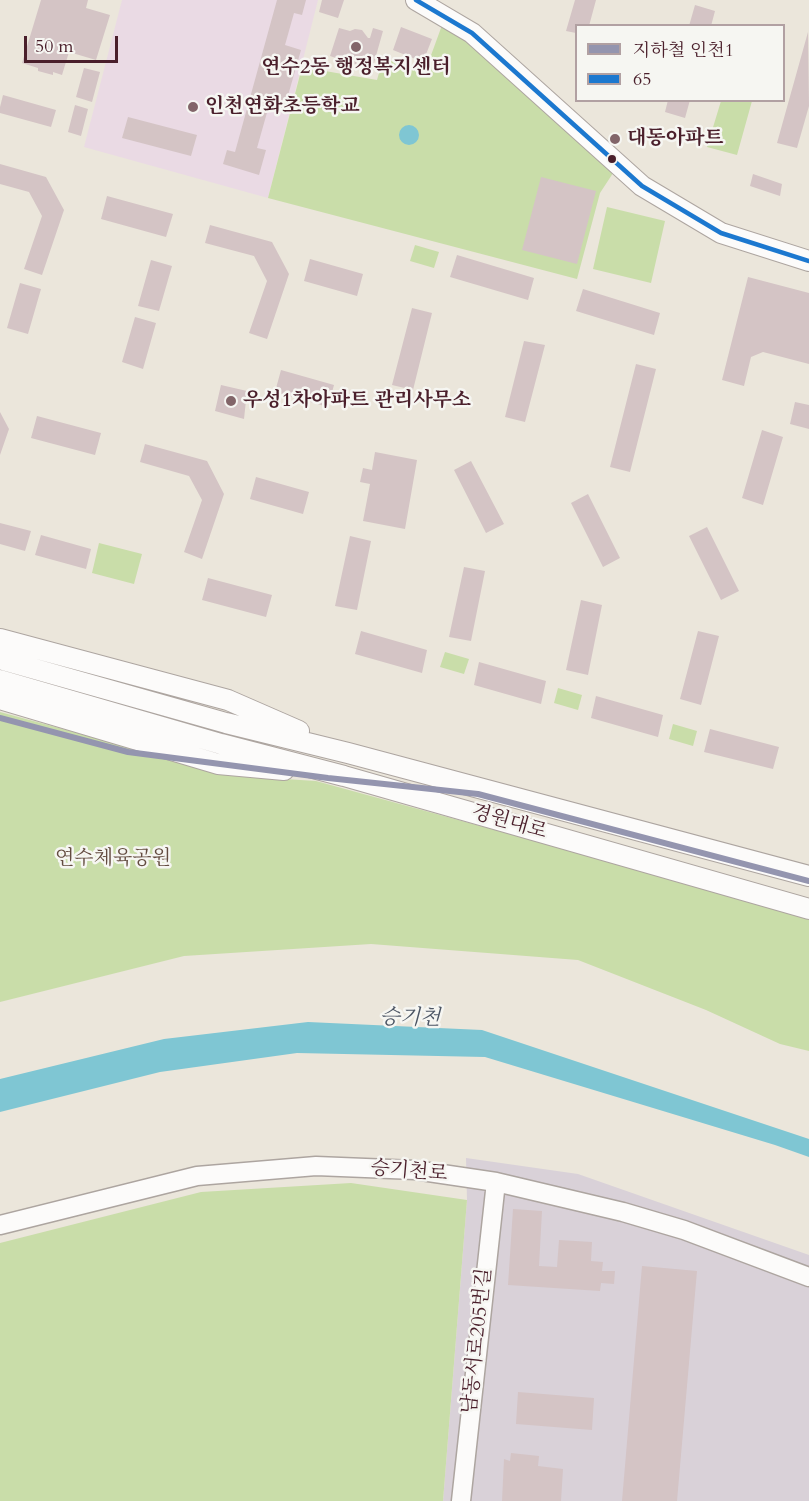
<!DOCTYPE html>
<html>
<head>
<meta charset="utf-8">
<style>
	body { margin:0 }
	#map { position:relative; width:809px; height:1501px; overflow:hidden; background:#ebe6db; font-family:Cardo,"Noto Serif KR",serif }
	canvas { display:block }
	.legend { position:absolute; left:575px; top:24px; width:210px; height:78px; box-sizing:border-box; background:#f6f6f2; border:2px solid #b1a0a2; margin:0; padding:8px 10px; list-style:none; font-size:18px; color:#4a1f2b }
	.legend li { display:flex; align-items:center; gap:12px; height:30px }
	.legend b { width:30px; border:2px solid #b1a0a2 }
	.scale { position:absolute; left:24px; top:36px; width:94px; height:27px; box-sizing:border-box; border:3px solid #4a1f2b; border-top:0; padding-left:8px; font-size:18px; line-height:21px; white-space:nowrap; color:#4a1f2b; -webkit-text-stroke:4px #f6f6f2; paint-order:stroke }
</style>
</head>
<body>
<div id="map">
<canvas width="809" height="1501"></canvas>
<ul class="legend">
<li><b style="height:8px;background:#9495af"></b>지하철 인천1</li>
<li><b style="height:8px;background:#1c78cf"></b>65</li>
</ul>
<div class="scale">50 m</div>
</div>
<script>
const g = document.querySelector('canvas').getContext('2d');
g.lineJoin = 'round';
function fill(path, color) {
  g.fillStyle = color;
  g.fill(path, 'evenodd');
}
function poly(rows) {
  const path = new Path2D();
  for (const r of rows) {
    if (r.length === 3) {
      path.moveTo(r[0] + r[2], r[1]);
      path.arc(r[0], r[1], r[2], 0, 2 * Math.PI);
      continue;
    }
    path.moveTo(r[0], r[1]);
    for (let i = 2; i < r.length; i += 2) path.lineTo(r[i], r[i + 1]);
  }
  return path;
}
function trace(path, color, width, dash) {
  g.strokeStyle = color;
  g.lineWidth = width;
  g.lineCap = dash ? 'butt' : 'round';
  g.setLineDash(dash || []);
  g.stroke(path);
}
function label(font, color, halo, rows, align = 'center') {
  g.font = font + ' Cardo,"Noto Serif KR",serif';
  g.lineWidth = 5;
  g.setLineDash([]);
  g.textBaseline = 'middle';
  g.strokeStyle = halo;
  g.fillStyle = color;
  for (const [text, x, y, turn = 0] of rows) {
    g.save();
    g.translate(x, y);
    g.rotate((+turn || 0) * Math.PI / 180);
    g.textAlign = isNaN(turn) ? turn : align;
    if (halo) g.strokeText(text, 0, 0);
    g.fillText(text, 0, 0);
    g.restore();
  }
}
const built = poly([
	[122,0,318,0,268,198,84,147]
]);
const industrial = poly([
	[466,1158,578,1174,809,1255,809,1501,443,1501,467,1200]
]);
const green = poly([
	[445,17,619,164,600,193,577,279,268,198,302,67,377,80,383,59,426,69],
	[721,101,752,101,737,155,707,147],
	[607,207,665,221,651,283,593,269],
	[415,245,439,252,434,268,410,261],
	[99,543,142,554,134,584,92,573],
	[445,652,469,659,464,674,440,667],
	[558,688,582,695,578,710,554,703],
	[0,712,237,776,316,781,809,916,809,1051,780,1044,706,1010,578,960,371,944,184,956,0,1002],
	[673,724,697,731,693,746,669,739],
	[351,1183,467,1200,443,1501,0,1501,0,1243,201,1192]
]);
const water = poly([
	[409,135,10],
	[308,1022,482,1030,809,1139,809,1157,775,1145,485,1057,297,1053,160,1072,0,1112,0,1079,164,1039]
]);
const building = poly([
	[41,0,88,0,86,8,110,15,96,60,69,52,62,75,53,72,53,75,38,71,38,68,22,63],
	[277,0,306,0,302,15,294,13,285,45,301,50,283,113,268,109,257,148,266,150,259,175,223,164,227,150,235,152],
	[322,0,344,0,338,18,319,12],
	[575,0,596,0,589,26,576,26,576,33,566,31],
	[695,5,715,11,711,26,689,26],
	[401,27,432,39,423,62,393,50],
	[339,28,350,31,355,29,362,30,368,38,370,38,373,28,383,31,372,70,330,56],
	[808,32,809,106,797,148,777,143],
	[84,68,100,72,92,102,76,97],
	[3,95,56,110,51,127,0,113,0,107],
	[668,100,690,100,685,118,665,112],
	[75,105,88,109,81,136,68,132],
	[128,117,197,135,191,156,122,138],
	[0,164,46,177,64,210,42,275,24,269,42,216,29,192,0,184],
	[753,174,782,184,780,196,750,186],
	[541,177,596,191,577,264,522,250],
	[107,196,173,214,166,237,101,219],
	[210,225,272,242,289,274,267,339,249,333,267,281,254,256,205,243],
	[457,255,534,278,528,300,450,277],
	[310,259,363,274,357,296,304,281],
	[151,260,172,266,159,311,138,306],
	[748,277,809,293,809,364,763,352,751,357,744,386,722,380],
	[20,283,41,289,28,334,7,328],
	[583,289,660,313,654,335,576,311],
	[412,308,432,313,413,390,392,385],
	[135,317,156,323,143,369,122,362],
	[524,341,545,345,525,422,505,417],
	[636,364,656,369,630,472,610,467],
	[281,370,334,385,328,407,275,392],
	[221,385,247,391,244,419,215,411],
	[795,402,809,405,809,429,790,424],
	[0,412,9,429,0,455],
	[37,416,101,433,95,455,31,438],
	[762,430,783,437,763,505,742,498],
	[145,444,207,461,224,494,202,559,184,552,202,500,189,476,140,462],
	[375,452,417,460,405,529,363,521,370,484,360,482,363,468,372,470],
	[471,461,504,524,486,533,454,470],
	[256,477,309,492,303,514,250,499],
	[588,494,620,558,603,567,571,503],
	[0,523,31,531,25,551,0,544],
	[707,527,739,591,721,600,689,536],
	[41,535,91,549,86,569,35,555],
	[350,536,371,541,357,610,335,606],
	[464,567,485,571,471,641,449,637],
	[208,578,272,595,266,617,202,600],
	[581,600,602,605,588,675,566,670],
	[361,631,427,650,422,673,355,654],
	[698,631,719,636,701,705,680,699],
	[479,662,546,681,541,704,474,685],
	[596,696,663,715,658,737,591,718],
	[710,729,779,747,773,769,704,752],
	[513,1209,542,1211,539,1266,557,1267,559,1240,592,1242,591,1261,603,1262,602,1271,615,1271,614,1284,601,1283,600,1291,508,1285],
	[642,1266,697,1271,677,1501,622,1501],
	[518,1392,594,1398,592,1430,516,1424],
	[511,1453,539,1456,538,1466,563,1469,561,1501,502,1501,504,1459,510,1461]
]);
const tertiary = poly([
	[0,1225,197,1176,316,1166,415,1170,496,1182,623,1212,684,1230,809,1277],
	[461,1501,496,1182]
]);
const secondary = poly([
	[416,0,472,33,642,186,721,233,809,261],
	[0,639,228,700,299,731],
	[0,659,226,723,348,753,809,876],
	[0,680,221,744,344,776,809,909],
	[0,699,218,764,284,770]
]);
const bus1 = poly([
	[416,0,472,33,642,186,721,233,809,261]
]);
const metro1 = poly([
	[0,718,128,752,328,778,478,794,809,881]
]);
const markers = [
	[356,47,6,"#826569"],
	[193,107,6,"#826569"],
	[615,139,6,"#826569"],
	[612,159,5,"#4a1f2b"],
	[231,401,6,"#826569"]
];
const poiNames = [
	["연수2동 행정복지센터",356,68,"center"],
	["인천연화초등학교",205,107],
	["대동아파트",627,139],
	["우성1차아파트 관리사무소",243,401]
];
const streetNames = [
	["경원대로",509,823,16],
	["승기천로",409,1172,5],
	["남동서로205번길",478,1341,-84]
];
const parkNames = [
	["연수체육공원",113,859]
];
const waterNames = [
	["승기천",410,1019,1]
];
fill(built, '#eadae4');
fill(industrial, '#d9d1d8');
fill(green, '#c9dda9');
fill(water, '#7fc6d3');
fill(building, '#d4c4c5');
trace(tertiary, '#ada5a0', 21);
trace(secondary, '#ada5a0', 22);
trace(tertiary, '#fcfbfa', 18);
trace(secondary, '#fcfbfa', 20);
trace(bus1, '#1c78cf', 4.5);
trace(metro1, '#9495af', 6);
for (const [x, y, r, color] of markers) {
  const dot = new Path2D();
  dot.arc(x, y, r, 0, 2 * Math.PI);
  g.fillStyle = color;
  g.fill(dot);
  trace(dot, '#f6f6f2', 2);
}
label('bold 20px', '#4a1f2b', '#f6f6f2', poiNames, 'left');
label('20px', '#4a1f2b', '#f6f6f2', streetNames);
label('20px', '#634c40', '#f6f6f2', parkNames);
label('italic 21px', '#4c5564', '#f6f6f2', waterNames);
</script>
</body>
</html>
